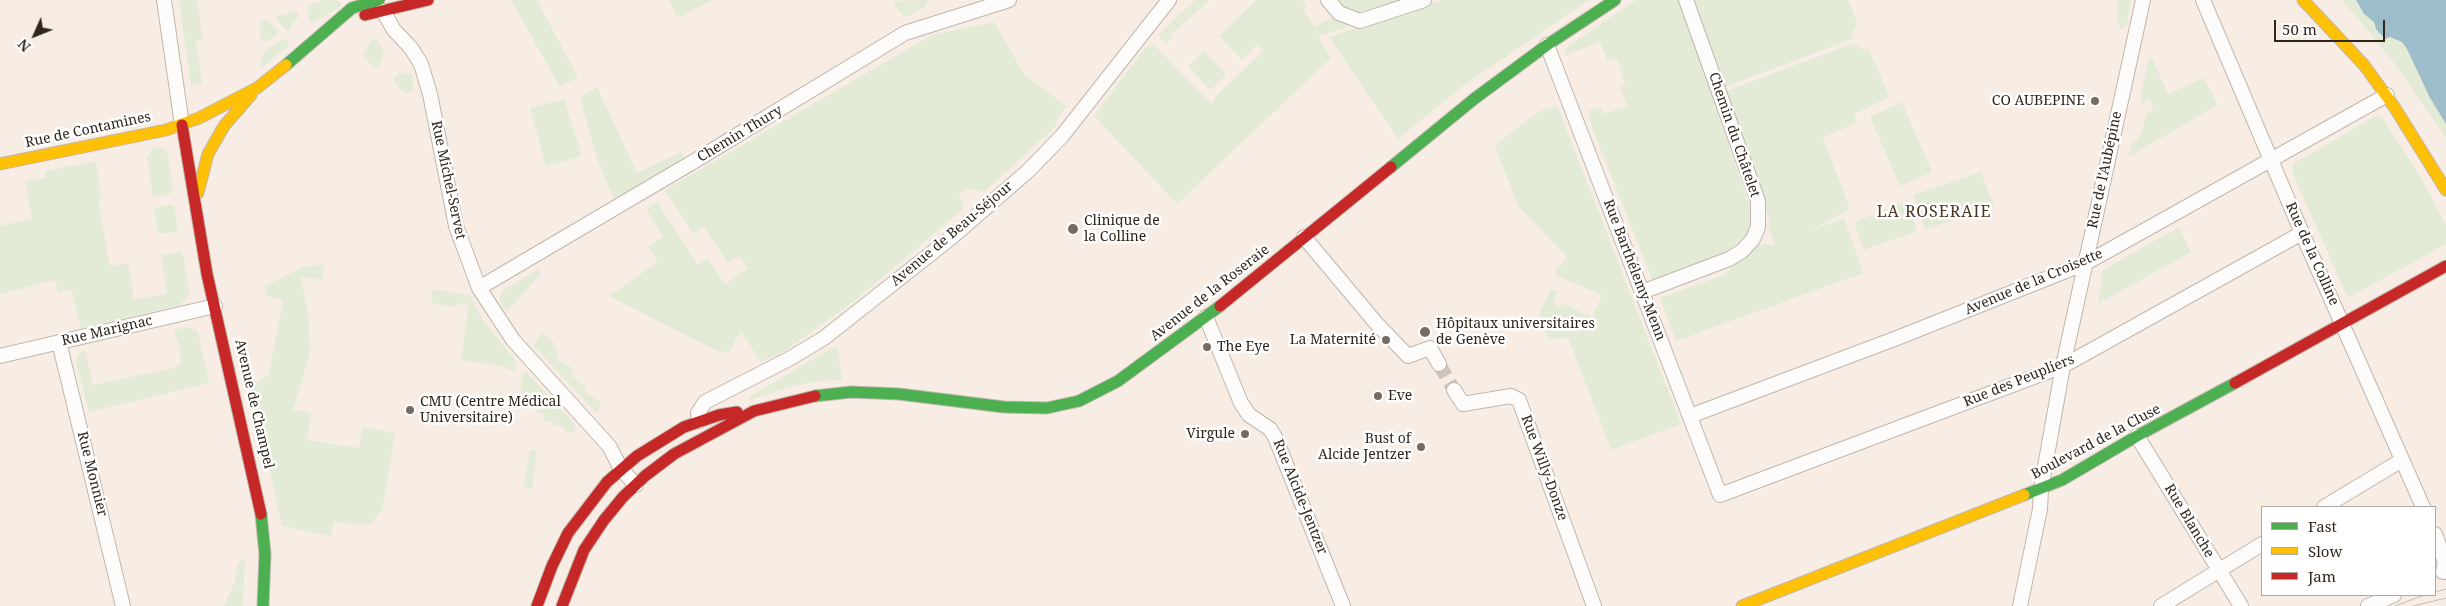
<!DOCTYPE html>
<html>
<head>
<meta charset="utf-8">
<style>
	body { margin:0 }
	#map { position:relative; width:2446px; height:606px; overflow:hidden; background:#f7ede4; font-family:"Noto Serif",serif }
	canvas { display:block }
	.legend { position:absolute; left:2261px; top:506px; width:175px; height:90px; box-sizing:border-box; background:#fff; border:1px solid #aca8a3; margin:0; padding:6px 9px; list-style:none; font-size:15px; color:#30251a }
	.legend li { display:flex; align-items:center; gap:10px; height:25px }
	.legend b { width:25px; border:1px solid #aca8a3 }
	.north { position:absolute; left:10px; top:10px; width:50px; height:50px; -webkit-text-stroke:4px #fff; paint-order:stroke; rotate:226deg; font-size:14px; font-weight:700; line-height:20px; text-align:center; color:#30251a }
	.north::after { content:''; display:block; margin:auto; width:18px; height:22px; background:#30251a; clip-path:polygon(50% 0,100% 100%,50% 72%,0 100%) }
	.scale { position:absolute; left:2274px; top:20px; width:111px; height:22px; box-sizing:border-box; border:2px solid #30251a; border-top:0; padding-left:6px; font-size:15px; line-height:18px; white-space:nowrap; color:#30251a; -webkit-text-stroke:4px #fff; paint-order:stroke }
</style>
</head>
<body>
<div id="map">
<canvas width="2446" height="606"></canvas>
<ul class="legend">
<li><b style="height:6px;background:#4caf50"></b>Fast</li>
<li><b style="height:6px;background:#ffc107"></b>Slow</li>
<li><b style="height:6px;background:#c62828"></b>Jam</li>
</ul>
<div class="north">N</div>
<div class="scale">50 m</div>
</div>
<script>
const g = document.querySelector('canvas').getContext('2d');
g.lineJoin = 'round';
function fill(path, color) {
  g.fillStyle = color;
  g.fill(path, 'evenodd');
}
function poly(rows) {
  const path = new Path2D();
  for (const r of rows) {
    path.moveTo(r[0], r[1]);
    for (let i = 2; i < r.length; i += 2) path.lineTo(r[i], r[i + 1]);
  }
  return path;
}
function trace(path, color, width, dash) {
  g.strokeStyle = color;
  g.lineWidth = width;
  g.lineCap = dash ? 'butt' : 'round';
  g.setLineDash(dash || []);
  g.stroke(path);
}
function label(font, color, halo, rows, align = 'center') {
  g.font = font + ' "Noto Serif",serif';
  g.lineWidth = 5;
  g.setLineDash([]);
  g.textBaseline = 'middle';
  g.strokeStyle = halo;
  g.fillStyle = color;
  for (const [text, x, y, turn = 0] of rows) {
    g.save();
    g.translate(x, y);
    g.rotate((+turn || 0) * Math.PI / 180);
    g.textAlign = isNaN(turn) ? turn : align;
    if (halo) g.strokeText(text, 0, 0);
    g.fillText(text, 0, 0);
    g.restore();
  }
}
const green = poly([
	[179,0,197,0,203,40,196,41,202,84,191,85],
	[323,0,339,1,342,5,315,22,309,22,308,7,312,3,318,3],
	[511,0,537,0,578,77,560,87],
	[669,0,712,0,678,18],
	[928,0,925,7,906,17,900,13,893,1],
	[1195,0,1210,0,1170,36,1172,38,1166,44,1159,36,1160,33],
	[1256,0,1303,0,1306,8,1303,10,1315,27,1333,17,1351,26,1318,36,1331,58,1177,204,1094,116,1146,47,1154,45,1212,104,1217,95,1263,51,1257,45,1242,60,1219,36],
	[1336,0,1401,0,1362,12,1349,12],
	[1442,0,1589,0,1464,85,1398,139,1329,37],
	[1636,0,1678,0,1754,218,1748,232,1722,257,1660,281,1652,279,1592,127,1588,111,1601,107,1604,114,1627,106,1620,87,1625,85,1617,58,1608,61,1600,42,1566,55,1565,51,1569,45],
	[1694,0,1848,0,1858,24,1853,31,1852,39,1725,87],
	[2118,0,2131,0,2127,25,2120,30,2117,15],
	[2342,0,2356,0,2364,14,2374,22,2376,29,2402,42,2407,49,2430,98,2446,124,2446,138,2392,60],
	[291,11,298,13,299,16,292,24,291,29,287,31,277,20,276,16,287,14],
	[265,19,279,31,277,35,265,42,260,38,261,29,259,25],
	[994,22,1024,74,1066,106,1059,116,1054,128,984,192,967,188,958,196,964,203,963,209,853,302,783,352,761,362,741,331,729,352,717,351,609,296,658,262,648,247,663,236,646,209,657,202,698,265,707,258,725,284,748,268,740,256,728,263,704,227,693,234,665,190,932,35],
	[373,38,377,40,384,52,378,67,374,68,363,55],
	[284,39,289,41,288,46,263,67,259,66,263,54,271,46],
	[1854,43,1861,49,1869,50,1889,95,1886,99,1854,114,1858,122,1823,138,1850,209,1811,231,1844,218,1863,273,1676,341,1660,298,1724,275,1759,244,1775,245,1769,229,1769,217,1726,91],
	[1204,51,1225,72,1225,76,1213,88,1208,88,1188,66],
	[2152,58,2168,94,2204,78,2218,105,2128,157,2131,145,2138,139,2142,132,2146,114,2153,110,2150,99,2141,104,2143,94,2141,93,2148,60],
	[410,72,413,75,413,90,406,94,394,82,394,78,398,74],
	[597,87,637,173,681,152,687,162,615,201,596,156,580,98],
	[564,99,582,156,546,166,530,108],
	[1902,102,1932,172,1900,186,1870,117],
	[1557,105,1681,424,1611,450,1568,337,1549,340,1539,314,1551,289,1558,292,1553,303,1560,307,1562,303,1592,317,1602,295,1557,276,1555,272,1567,257,1518,206,1495,145,1538,112],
	[2377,115,2382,117,2417,171,2446,225,2446,244,2348,298,2292,172,2293,164],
	[158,147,164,149,168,155,173,190,168,195,153,197,147,158,152,148],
	[96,161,101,197,98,200,110,266,128,263,134,299,167,294,161,255,180,252,184,257,189,295,180,305,81,328,71,289,58,292,55,280,0,294,0,226,32,219,25,181,46,178,45,171],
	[1981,172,1994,206,1925,230,1913,195],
	[1907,201,1917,231,1864,250,1854,222],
	[171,205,174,206,178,229,176,232,158,234,154,208],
	[2179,227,2191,252,2098,304,2103,270],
	[324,265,322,280,301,277,309,320,310,353,293,410,311,413,307,440,359,448,363,426,395,434,382,510,371,524,356,525,334,521,331,536,282,526,252,387,269,374,283,300,267,296,265,286,303,267],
	[539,269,541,274,508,311,504,309,499,301,503,290],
	[433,289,470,296,483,320,516,361,515,371,507,369,507,367,461,360,468,306,457,303,456,307,431,303],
	[188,327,198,332,209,383,89,412,76,362,79,354,85,350,93,385,173,368,182,363,179,354,181,353,174,330],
	[541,333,553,341,557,352,556,359,574,369,571,375,584,386,586,393,602,403,596,413,533,345],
	[837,345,842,380,818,381,792,386,750,400,749,397],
	[523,373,527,373,575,424,574,433,564,431,563,427,553,425,553,422,544,421,542,413,536,412,537,404,519,401],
	[530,449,537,451,532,488,524,486],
	[245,559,243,606,224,606,234,584,238,563]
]);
const water = poly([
	[2356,0,2446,0,2446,124,2430,98,2407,49,2402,42,2390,37,2385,39,2376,29,2374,22,2364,14]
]);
const streetTunnel = poly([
	[1439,364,1454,390]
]);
const street = poly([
	[164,0,182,125],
	[1328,0,1339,13,1360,21,1424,0],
	[2203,0,2302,233,2423,507],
	[383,11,394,30,411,48,421,64,430,94,456,226,479,288,513,340,609,446,621,469,636,485],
	[1547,45,1720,495,2063,366,2302,233],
	[1304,237,1376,323,1408,356,1430,348,1439,364],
	[479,288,698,159,905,33,1009,0],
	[1642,292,1729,259,1742,251,1753,239,1758,227,1758,201,1686,0],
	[1206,317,1241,403,1249,415,1270,429,1275,437,1343,606],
	[59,342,123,606],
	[0,356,215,306],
	[1454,390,1463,404,1511,396,1519,400,1594,606],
	[1690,416,1897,338,2086,263,2387,95],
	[699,421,698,413,705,402,789,359,824,338,952,237,1028,171,1062,136,1169,0],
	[2137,436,2241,606],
	[2324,507,2402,460],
	[2435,534,2445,562,2443,572],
	[2020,606,2040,509,2041,489,2063,366,2143,0],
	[2161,606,2262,544],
	[2368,606,2394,595]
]);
const fast = poly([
	[286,65,352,8,379,0],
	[1391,167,1474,99,1547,45,1615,0],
	[815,396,851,392,899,394,1004,407,1047,408,1079,401,1118,381,1220,306],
	[2024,495,2062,480,2137,436,2235,383],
	[261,514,265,554,263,606]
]);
const slow = poly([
	[2303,0,2364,65,2393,105,2446,190],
	[0,164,166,130,199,118,257,88,286,65],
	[198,193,208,154,224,126,251,95],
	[1742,606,2024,495]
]);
const jam = poly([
	[365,15,428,0],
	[182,125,207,274,261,514],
	[1220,306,1391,167],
	[2235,383,2446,266],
	[537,606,552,566,568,533,607,482,637,456,684,427,719,415,737,412],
	[562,606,584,550,604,520,623,497,645,476,674,454,754,411,815,396]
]);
const tram = poly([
	[2435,592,2446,589],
	[2395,606,2424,595],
	[2413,606,2446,598]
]);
const markers = [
	[2095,101,5,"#766b61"],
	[1073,229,6,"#766b61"],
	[1425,332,6,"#766b61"],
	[1386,340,5,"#766b61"],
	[1207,347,5,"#766b61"],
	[1378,396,5,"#766b61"],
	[410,410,5,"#766b61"],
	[1245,434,5,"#766b61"],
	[1421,447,5,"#766b61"]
];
const poiNames = [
	["CO AUBEPINE",2085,101,"right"],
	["Clinique de",1084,221],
	["la Colline",1084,237],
	["Hôpitaux universitaires",1436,324],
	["de Genève",1436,340],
	["La Maternité",1376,340,"right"],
	["The Eye",1217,347],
	["Eve",1388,396],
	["CMU (Centre Médical",420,402],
	["Universitaire)",420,418],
	["Virgule",1235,434,"right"],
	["Bust of",1411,439,"right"],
	["Alcide Jentzer",1411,455,"right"]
];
const streetNames = [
	["Rue de Contamines",88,130,-12],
	["Chemin Thury",740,134,-31],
	["Chemin du Châtelet",1734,135,71],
	["Rue de l'Aubépine",2105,170,-78],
	["Rue Michel-Servet",448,180,78],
	["Avenue de Beau-Séjour",952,234,-40],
	["Rue de la Colline",2312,254,66],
	["Rue Barthélemy-Menn",1634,270,69],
	["Avenue de la Croisette",2034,282,-23],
	["Avenue de la Roseraie",1210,293,-38],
	["Rue Marignac",107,331,-13],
	["Rue des Peupliers",2019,381,-22],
	["Avenue de Champel",254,404,77],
	["Boulevard de la Cluse",2096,442,-28],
	["Rue Willy-Donze",1544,468,70],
	["Rue Monnier",92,474,76],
	["Rue Alcide-Jentzer",1300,497,68],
	["Rue Blanche",2189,521,59]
];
const quarterNames = [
	["LA ROSERAIE",1934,212]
];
fill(green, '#e3ebd7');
fill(water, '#9dbdcb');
trace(streetTunnel, '#cfc5bc', 14, [14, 7]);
trace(street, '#bfb6ad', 16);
trace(fast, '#bfb6ad', 13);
trace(slow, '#bfb6ad', 13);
trace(jam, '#bfb6ad', 13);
trace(street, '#fefcfb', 14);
trace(fast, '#4caf50', 11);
trace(slow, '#ffc107', 11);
trace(jam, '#c62828', 11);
trace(tram, '#c1bebb', 1);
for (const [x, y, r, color] of markers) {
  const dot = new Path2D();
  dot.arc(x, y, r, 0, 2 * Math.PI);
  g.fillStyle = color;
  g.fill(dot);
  trace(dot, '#fff', 2);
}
label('14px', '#30251a', '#fff', poiNames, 'left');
label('14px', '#30251a', '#fff', streetNames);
g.letterSpacing = '1px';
label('16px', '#4d361e', '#fff', quarterNames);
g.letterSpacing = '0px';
</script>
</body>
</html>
